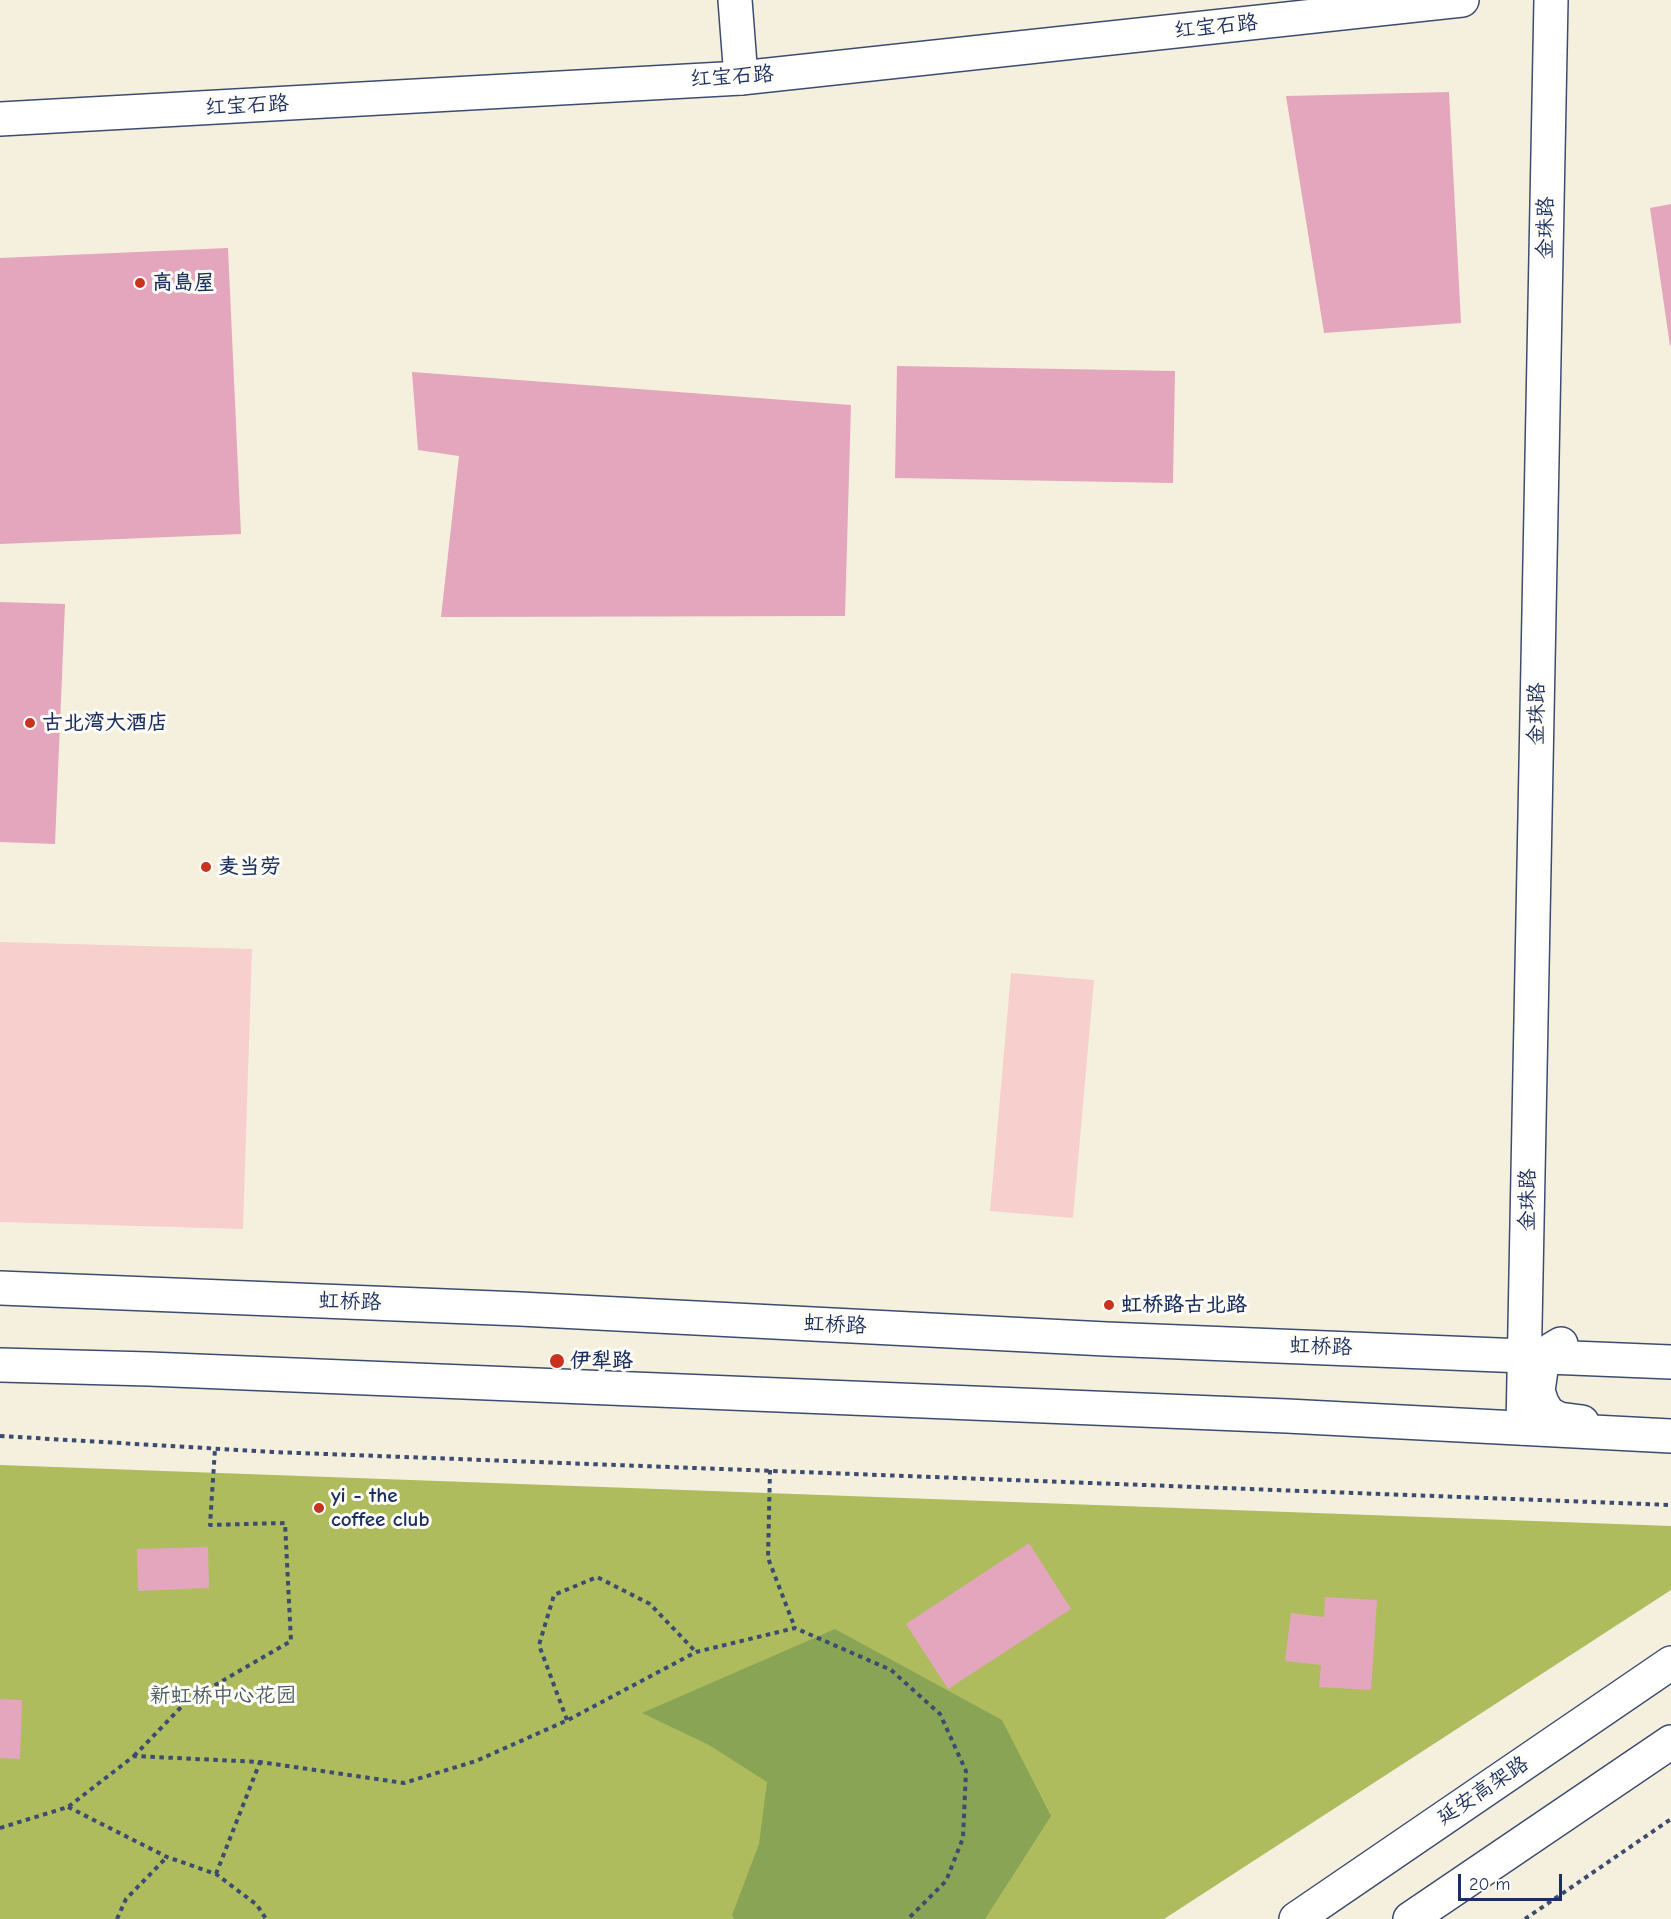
<!DOCTYPE html>
<html>
<head>
<meta charset="utf-8">
<style>
	body { margin:0 }
	#map { position:relative; width:1671px; height:1919px; overflow:hidden; background:#f4f0dd; font-family:"Comic Neue",sans-serif }
	canvas { display:block }
	.scale { position:absolute; left:1458px; top:1874px; width:104px; height:27px; box-sizing:border-box; border:3px solid #1b2f5e; border-top:0; padding-left:8px; font-size:18px; line-height:21px; white-space:nowrap; color:#1b2f5e; -webkit-text-stroke:4px #fdfcf7; paint-order:stroke }
</style>
</head>
<body>
<div id="map">
<canvas width="1671" height="1919"></canvas>
<div class="scale">20 m</div>
</div>
<script>
const g = document.querySelector('canvas').getContext('2d');
g.lineJoin = 'round';
function fill(path, color) {
  g.fillStyle = color;
  g.fill(path, 'evenodd');
}
function poly(rows) {
  const path = new Path2D();
  for (const r of rows) {
    path.moveTo(r[0], r[1]);
    for (let i = 2; i < r.length; i += 2) path.lineTo(r[i], r[i + 1]);
  }
  return path;
}
function trace(path, color, width, dash) {
  g.strokeStyle = color;
  g.lineWidth = width;
  g.lineCap = dash ? 'butt' : 'round';
  g.setLineDash(dash || []);
  g.stroke(path);
}
function label(font, color, halo, rows, align = 'center') {
  g.font = font + ' "Comic Neue","LXGW WenKai TC",sans-serif';
  g.lineWidth = 6;
  g.setLineDash([]);
  g.textBaseline = 'middle';
  g.strokeStyle = halo;
  g.fillStyle = color;
  for (const [text, x, y, turn = 0] of rows) {
    g.save();
    g.translate(x, y);
    g.rotate((+turn || 0) * Math.PI / 180);
    g.textAlign = isNaN(turn) ? turn : align;
    if (halo) g.strokeText(text, 0, 0);
    g.fillText(text, 0, 0);
    g.restore();
  }
}
const built = poly([
	[0,942,252,949,243,1229,0,1222],
	[1011,973,1094,980,1073,1218,990,1211]
]);
const green = poly([
	[0,1465,1671,1526,1671,1590,1164,1919,0,1919]
]);
const forest = poly([
	[835,1629,1002,1720,1051,1816,985,1919,734,1919,732,1915,759,1844,767,1782,709,1745,642,1713]
]);
const building = poly([
	[1449,92,1461,323,1324,333,1286,96],
	[1671,204,1671,345,1670,346,1650,208],
	[228,248,241,534,0,544,0,258],
	[897,366,1175,371,1173,483,895,478],
	[412,372,851,405,845,616,441,617,459,456,418,450],
	[0,602,65,604,55,844,0,842],
	[1029,1543,1071,1609,948,1689,906,1624],
	[208,1547,209,1588,138,1591,137,1549],
	[1325,1597,1377,1600,1371,1690,1319,1687,1321,1665,1285,1661,1291,1613,1324,1617],
	[0,1699,22,1700,20,1759,0,1758]
]);
const path = poly([
	[0,1436,273,1452,1671,1505],
	[770,1470,768,1558,795,1628],
	[567,1720,539,1645,554,1595,597,1577,650,1604,696,1652],
	[134,1756,186,1702,291,1641,285,1523,210,1525,215,1449],
	[68,1807,167,1857,216,1874,257,1905,266,1919],
	[0,1828,68,1807,134,1756,260,1762,404,1783,476,1761,568,1720,696,1652,795,1628,891,1670,940,1714,966,1771,963,1838,946,1881,908,1919],
	[216,1874,260,1762],
	[117,1919,126,1899,167,1857],
	[1525,1919,1671,1819]
]);
const street = poly([
	[735,0,741,78],
	[1523,1428,1551,0]
]);
const secondary = poly([
	[0,119,741,78,1462,0]
]);
const primary = poly([
	[0,1288,520,1309,1106,1339,1671,1362],
	[1561,1344,1551,1350,1542,1363,1538,1391,1542,1403,1548,1413,1559,1419,1582,1422],
	[0,1365,149,1369,1287,1416,1671,1436]
]);
const highway = poly([
	[1296,1919,1671,1663],
	[1410,1919,1671,1742]
]);
const markers = [
	[140,283,6,"#c8321e"],
	[30,723,6,"#c8321e"],
	[206,867,6,"#c8321e"],
	[1109,1305,6,"#c8321e"],
	[557,1361,8,"#c8321e"],
	[319,1508,6,"#c8321e"]
];
const streetNames = [
	["红宝石路",1216,27,-6],
	["红宝石路",732,77,-4],
	["红宝石路",247,106,-3],
	["金珠路",1546,228,-89],
	["金珠路",1537,714,-89],
	["金珠路",1528,1200,-89],
	["虹桥路",350,1302,2],
	["虹桥路",835,1325,3],
	["虹桥路",1321,1347,2],
	["延安高架路",1483,1791,-34]
];
const poiNames = [
	["高島屋",152,283],
	["古北湾大酒店",42,723],
	["麦当劳",218,867],
	["虹桥路古北路",1121,1305],
	["伊犁路",570,1361],
	["yi - the",331,1496],
	["coffee club",331,1520]
];
const parkNames = [
	["新虹桥中心花园",223,1696]
];
fill(built, '#f7d0cd');
fill(green, '#aebc5e');
fill(forest, '#8aa455');
fill(building, '#e4a6bc');
trace(street, '#3c4c71', 36);
trace(secondary, '#3c4c71', 36);
trace(primary, '#3c4c71', 36);
trace(highway, '#3c4c71', 36);
trace(path, '#3c4c71', 4, [4.5, 4.5]);
trace(street, '#fff', 33);
trace(secondary, '#fff', 33);
trace(primary, '#fff', 33);
trace(highway, '#fff', 33);
for (const [x, y, r, color] of markers) {
  const dot = new Path2D();
  dot.arc(x, y, r, 0, 2 * Math.PI);
  g.fillStyle = color;
  g.fill(dot);
  trace(dot, '#fdfcf7', 2);
}
label('21px', '#1b2f5e', '#fdfcf7', streetNames);
label('bold 21px', '#1b2f5e', '#fdfcf7', poiNames, 'left');
label('21px', '#47595e', '#fdfcf7', parkNames);
</script>
</body>
</html>
